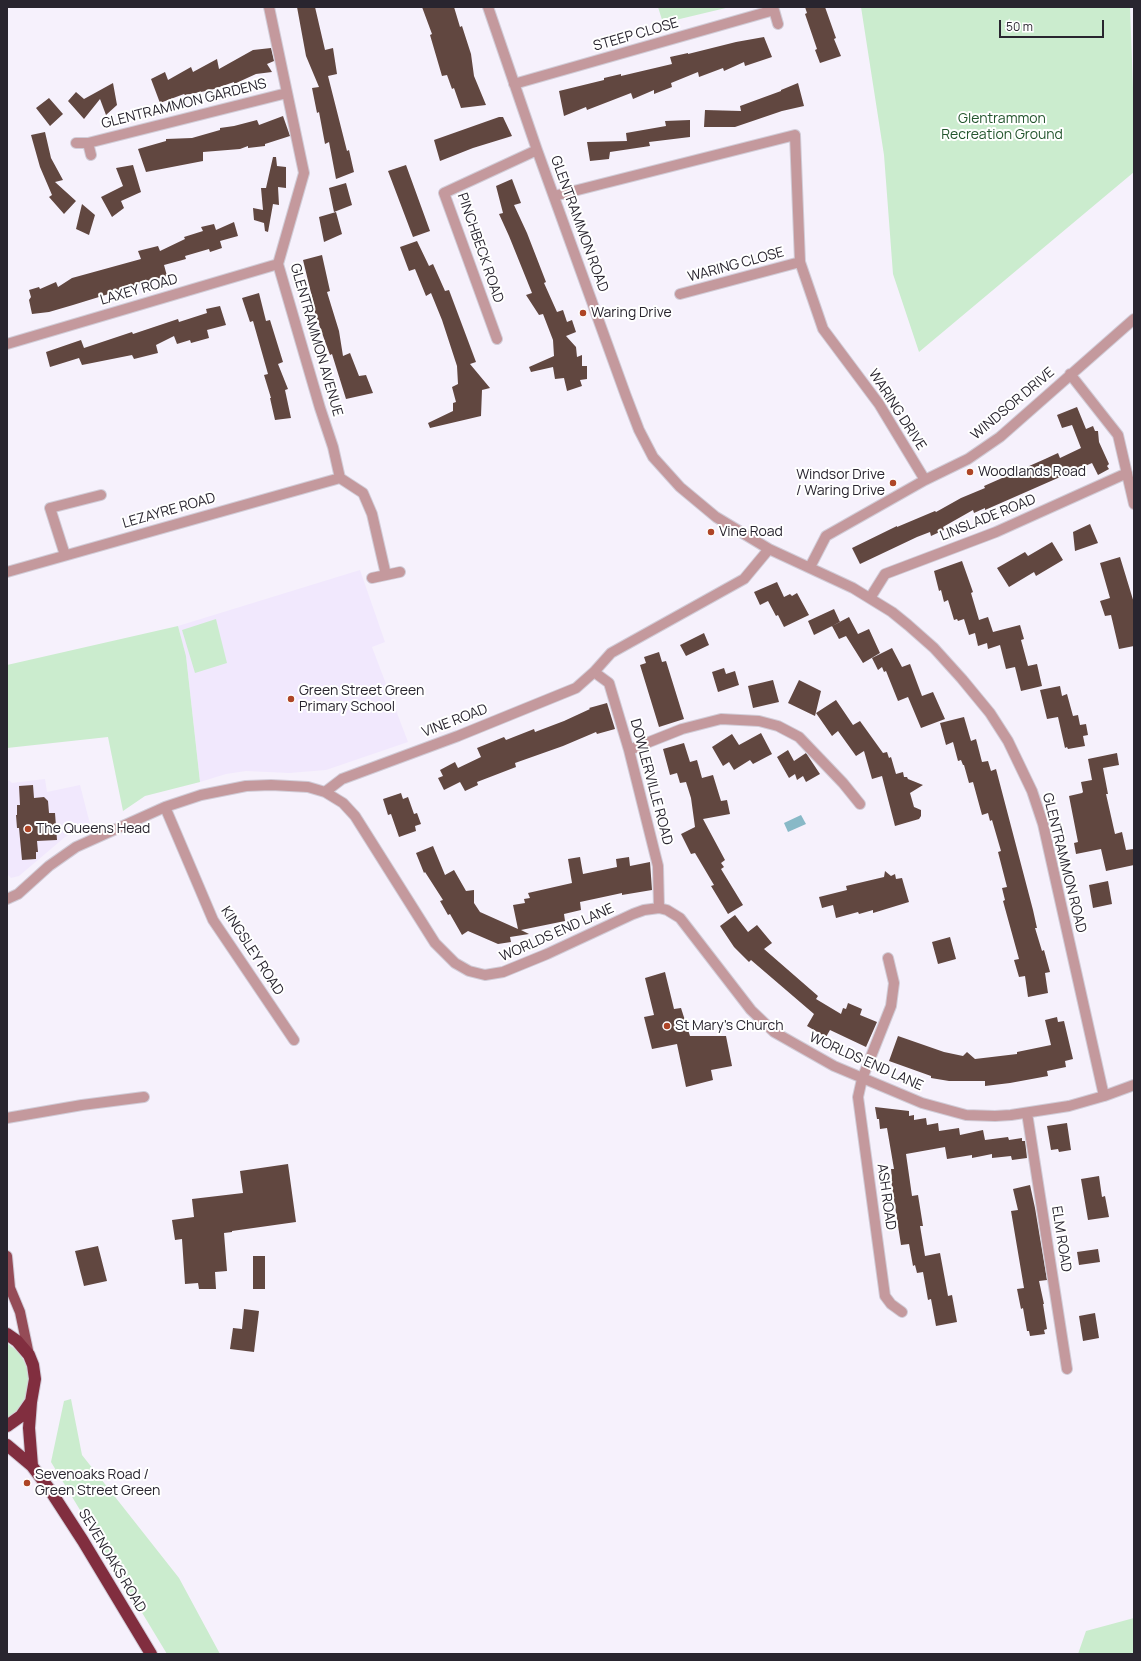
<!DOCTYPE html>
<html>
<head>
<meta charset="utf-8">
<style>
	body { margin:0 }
	#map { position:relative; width:1141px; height:1661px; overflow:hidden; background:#f6f1fc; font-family:Manrope,sans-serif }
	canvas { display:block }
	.frame { position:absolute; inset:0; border:8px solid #29252f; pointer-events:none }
	.scale { position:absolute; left:999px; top:20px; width:105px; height:18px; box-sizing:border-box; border:2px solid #29252f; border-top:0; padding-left:5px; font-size:12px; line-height:14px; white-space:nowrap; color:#29252f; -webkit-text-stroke:3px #fff; paint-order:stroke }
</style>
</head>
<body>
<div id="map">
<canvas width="1141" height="1661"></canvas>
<div class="frame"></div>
<div class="scale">50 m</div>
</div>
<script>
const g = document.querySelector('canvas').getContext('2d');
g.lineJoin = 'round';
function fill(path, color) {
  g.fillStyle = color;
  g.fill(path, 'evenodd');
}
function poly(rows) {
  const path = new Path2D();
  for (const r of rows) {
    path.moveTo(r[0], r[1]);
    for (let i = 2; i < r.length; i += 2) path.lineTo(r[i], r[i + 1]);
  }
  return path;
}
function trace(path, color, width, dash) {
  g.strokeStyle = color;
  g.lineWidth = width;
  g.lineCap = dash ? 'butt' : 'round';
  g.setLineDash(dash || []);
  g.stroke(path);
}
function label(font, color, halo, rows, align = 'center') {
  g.font = font + ' Manrope,sans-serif';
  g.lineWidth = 4;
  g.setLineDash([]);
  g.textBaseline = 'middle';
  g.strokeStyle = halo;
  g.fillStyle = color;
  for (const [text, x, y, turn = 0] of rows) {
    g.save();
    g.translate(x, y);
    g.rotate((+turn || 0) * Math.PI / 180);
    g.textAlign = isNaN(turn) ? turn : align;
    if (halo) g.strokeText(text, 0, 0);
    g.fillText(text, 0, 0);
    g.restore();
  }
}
const built = poly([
	[360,570,385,642,372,647,408,742,326,770,289,773,246,771,226,774,200,782,186,656,178,626],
	[45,779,47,792,80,785,90,824,65,837,19,876,11,878,7,874,7,782,9,780,12,783]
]);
const green = poly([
	[658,7,730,7,663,23],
	[861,7,1130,7,1134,115,1134,172,919,352,893,274,884,155],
	[216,619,227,663,195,673,182,630],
	[178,626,186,656,200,782,145,796,123,811,108,737,7,748,7,665],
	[7,1343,20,1353,27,1367,29,1382,26,1397,18,1410,7,1418],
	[71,1399,82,1455,179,1578,220,1654,167,1654,51,1462,64,1401],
	[1134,1618,1134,1654,1078,1654,1086,1631]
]);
const water = poly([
	[801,815,806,824,788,832,784,823]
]);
const building = poly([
	[297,7,315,7,325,50,333,48,337,74,328,76,347,151,349,150,354,172,336,179,329,142,325,144,319,112,317,113,312,88,319,87,306,56],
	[422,7,454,7,460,27,462,26,471,54,474,76,486,105,461,108,454,88,452,89,447,75,442,76,430,35,432,34],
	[805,7,825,7,836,38,834,39,841,56,820,63,815,50,817,49,805,14,807,13],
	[764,37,772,57,745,66,744,62,724,71,723,68,699,77,698,72,671,83,672,87,654,94,654,90,633,99,631,93,587,110,586,107,564,116,559,91,604,80,604,78,621,74,621,76,672,64,670,57,688,53,688,54,736,42],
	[271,48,274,61,267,64,272,72,256,74,234,84,234,82,211,90,185,95,184,94,160,103,151,79,165,72,168,80,191,67,193,72,217,59,219,69,253,50],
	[113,83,117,105,106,115,100,99,84,119,68,101,76,92,84,99],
	[798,83,804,106,782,111,735,127,704,127,705,110,741,111,740,106,781,91,781,90],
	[49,98,63,114,50,126,36,108],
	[283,116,290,136,265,144,265,146,248,148,248,146,240,149,203,152,203,161,146,172,138,149,166,141,166,139,192,138,220,130,220,128,234,126,257,120,259,125],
	[499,117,503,117,512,136,473,148,440,161,434,140],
	[690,120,690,137,649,142,650,146,610,152,609,159,590,161,587,142,627,141,626,133,666,126,665,121],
	[45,132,51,158,63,180,55,182,76,201,64,214,49,197,52,195,40,167,31,135],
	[273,157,276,157,277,166,286,167,286,188,278,187,279,205,273,204,268,232,265,231,264,223,254,220,253,208,263,210,261,188,266,188],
	[133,165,141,192,121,201,124,208,112,217,101,197,123,186,116,168],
	[406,165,430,231,413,237,388,171],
	[512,179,521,203,514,205,527,233,546,282,544,283,557,312,563,310,567,322,572,320,576,332,566,336,576,347,577,357,582,355,582,366,587,366,587,379,580,380,582,386,567,391,564,378,555,379,553,367,531,372,529,367,554,356,553,340,543,314,539,315,526,295,532,293,509,236,499,214,503,213,496,186],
	[346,183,352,205,334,212,329,188],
	[82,204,95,215,89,235,76,229],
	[336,212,342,234,324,242,319,217],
	[234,222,238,236,220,241,222,248,210,252,209,249,185,256,186,259,164,265,167,276,73,305,49,312,32,314,29,300,31,297,29,290,39,287,40,289,56,282,58,287,72,278,141,259,138,251,158,246,160,251,185,239,184,237,203,231,201,227,214,224,216,230],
	[417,241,429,266,433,264,445,291,449,290,476,362,470,364,490,388,482,390,481,416,430,428,428,423,453,411,453,403,456,402,452,387,458,384,457,366,442,320,431,293,426,296,415,269,409,271,400,247],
	[322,255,330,291,327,292,339,331,343,356,350,353,359,376,366,375,373,393,346,399,332,354,330,355,322,333,311,301,313,301,303,260],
	[259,293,266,321,270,320,283,362,278,364,288,389,285,390,291,418,275,420,270,398,271,398,264,375,268,374,253,321,250,322,242,298],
	[220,306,226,325,207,330,209,338,191,343,190,340,177,344,174,336,156,345,158,353,134,359,132,355,82,365,79,358,50,367,46,352,81,340,84,348,132,332,133,334,178,319,179,322,207,313,206,309],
	[1077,407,1086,429,1093,426,1095,431,1098,431,1099,442,1109,464,1107,466,1109,469,1098,475,1092,463,985,510,985,508,974,513,973,510,943,527,944,530,931,536,930,532,917,537,860,564,852,548,897,526,897,527,935,511,936,512,961,498,985,488,984,486,1045,459,1058,453,1060,458,1081,448,1072,425,1062,428,1057,415],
	[1090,524,1098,543,1075,551,1073,532],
	[1052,542,1063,560,1036,576,1034,572,1009,587,997,568,1025,552,1028,556],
	[1120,557,1134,603,1134,646,1119,649,1111,615,1105,616,1100,601,1110,598,1100,563],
	[962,561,973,592,971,593,979,620,988,617,993,632,1020,625,1024,639,1021,640,1028,666,1037,664,1042,686,1021,691,1015,667,1006,669,1000,645,988,649,987,643,978,646,975,633,969,635,964,619,958,621,957,619,954,620,948,600,944,602,941,590,939,591,934,571],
	[777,582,784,597,790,594,792,596,797,593,809,615,784,627,778,615,776,616,768,601,760,605,754,592],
	[834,609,840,622,814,635,808,621],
	[849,617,858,634,869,629,880,653,863,663,846,636,839,639,832,626],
	[704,633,709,645,686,656,680,645],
	[892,648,902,667,910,664,922,696,933,692,945,719,921,728,908,697,898,701,886,671,884,672,882,667,878,670,872,658],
	[659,652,662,662,666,661,684,719,659,727,640,665,646,663,644,657],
	[724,668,726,674,735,671,739,685,718,692,712,672],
	[773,680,779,702,753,708,748,686],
	[799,680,821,691,815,716,788,703],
	[1060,686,1062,696,1067,694,1073,716,1078,715,1080,725,1086,724,1088,735,1083,736,1085,746,1068,749,1067,747,1065,748,1058,717,1047,719,1040,690],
	[836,700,853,725,860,721,883,753,887,752,889,758,891,757,896,774,903,772,904,777,907,777,908,779,923,785,910,793,914,807,921,810,921,816,919,819,895,826,882,776,872,779,864,751,856,756,838,731,832,736,816,713],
	[607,703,615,729,597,734,596,732,563,746,515,763,516,767,477,782,478,785,465,791,460,782,444,790,438,778,443,776,440,770,455,762,458,768,481,757,477,748,504,737,506,740,534,729,535,732,564,721,590,709,589,708],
	[964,717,971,741,976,739,982,762,988,761,991,771,996,769,1033,910,1037,928,1035,928,1042,951,1044,950,1050,972,1045,973,1048,993,1028,997,1025,976,1019,977,1014,960,1019,959,1003,901,1005,900,1002,888,1007,887,998,852,1001,851,992,820,990,821,988,813,982,815,973,782,969,783,964,765,963,765,961,760,958,761,953,742,946,745,940,723],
	[761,733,772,754,753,764,750,760,734,770,729,762,723,766,712,747,732,734,739,745],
	[684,743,690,762,697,760,702,778,713,775,721,801,727,800,730,814,703,819,725,860,721,863,724,867,721,869,743,905,728,914,711,886,714,885,695,853,691,854,681,834,695,827,691,798,686,782,680,783,677,773,670,775,663,749],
	[788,750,794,761,806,753,820,774,806,782,803,776,797,780,795,774,789,778,777,757],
	[1117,753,1119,765,1103,768,1108,794,1106,794,1115,834,1122,832,1126,850,1134,849,1134,865,1106,871,1101,849,1076,854,1074,843,1078,842,1069,796,1082,793,1083,792,1081,782,1092,780,1088,759],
	[33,785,34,798,44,797,48,801,49,813,55,813,57,840,37,841,38,852,36,852,36,859,22,860,19,828,17,828,16,815,17,815,17,805,20,805,19,786],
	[401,793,403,799,408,797,414,814,417,813,421,824,415,826,416,831,399,837,391,814,388,815,383,799],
	[433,846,445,875,454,870,466,891,474,890,474,903,480,912,518,929,513,905,525,903,524,899,530,898,528,893,572,883,568,859,580,857,583,874,617,867,616,859,629,857,630,866,650,862,652,890,622,895,622,893,580,902,581,910,564,914,565,921,521,930,529,934,510,937,511,942,498,944,468,931,462,935,450,914,448,915,440,901,443,900,425,872,424,873,416,853],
	[885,871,891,876,895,874,896,879,902,878,909,902,873,913,873,910,859,914,858,912,836,918,833,905,822,908,819,897,847,890,846,886,884,877],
	[1108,881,1112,904,1093,908,1089,885],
	[735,915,748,932,757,925,772,943,764,949,818,996,816,999,841,1014,843,1008,846,1009,848,1003,862,1009,860,1015,877,1022,866,1047,830,1030,826,1037,807,1026,814,1014,751,960,749,962,734,947,720,926],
	[950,937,956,959,938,964,932,942],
	[665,972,674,1009,681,1008,690,1036,726,1036,732,1066,711,1070,713,1080,686,1087,677,1044,652,1049,644,1017,654,1015,645,978],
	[1057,1017,1058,1022,1064,1021,1073,1059,1065,1061,1066,1067,1047,1071,1048,1076,1010,1083,985,1086,985,1081,949,1081,931,1078,931,1076,889,1061,898,1036,944,1052,963,1056,967,1052,975,1059,1017,1054,1017,1052,1051,1045,1045,1020],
	[875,1107,909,1111,909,1116,914,1115,914,1120,926,1118,927,1125,938,1123,939,1131,959,1128,960,1135,983,1130,985,1140,1008,1137,1009,1140,1022,1138,1022,1141,1025,1141,1027,1158,1012,1160,1011,1156,992,1158,992,1154,972,1158,972,1155,947,1159,945,1147,906,1154,912,1196,918,1195,923,1226,920,1226,925,1256,940,1253,948,1296,952,1295,957,1322,936,1326,931,1299,928,1300,923,1272,917,1273,915,1265,913,1266,909,1244,901,1245,891,1180,892,1180,891,1169,894,1169,887,1128,880,1129,879,1119,877,1119],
	[1067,1123,1071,1150,1059,1152,1058,1149,1051,1150,1047,1126],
	[288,1164,296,1222,232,1231,232,1232,224,1233,227,1271,215,1272,216,1289,199,1289,198,1283,185,1284,182,1239,175,1240,172,1220,194,1217,192,1199,243,1193,240,1171],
	[1099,1176,1102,1197,1105,1196,1109,1217,1088,1220,1081,1179],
	[1030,1185,1035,1208,1047,1280,1039,1281,1044,1304,1043,1304,1047,1329,1044,1330,1045,1334,1030,1336,1029,1331,1027,1331,1023,1308,1021,1309,1017,1289,1024,1288,1011,1211,1018,1210,1013,1189],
	[98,1246,107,1281,84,1286,75,1251],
	[1098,1249,1100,1262,1079,1265,1077,1252],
	[253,1256,265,1256,265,1289,253,1289],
	[244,1309,259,1311,254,1352,230,1349,233,1328,242,1329],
	[1095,1313,1099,1338,1083,1341,1079,1316]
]);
const street = poly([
	[269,7,304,173,278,264,320,408,333,447,340,478,363,493,372,514,386,575],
	[488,7,537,150,626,396,639,430,653,457,680,487,716,517,769,549,853,588,892,612,908,625,934,648,962,679,990,713,1008,741,1032,791,1043,824,1104,1096],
	[514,84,774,10,778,24],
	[76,143,88,143,287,93],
	[88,143,91,155],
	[554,196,795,135,800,262,823,329,879,404,925,480],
	[680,294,800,262],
	[497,339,444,193,537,150],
	[7,344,278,264],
	[1070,374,1118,435,1134,504],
	[65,555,50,508,101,495],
	[810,567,826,536,925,480,968,459,1000,437,1134,319],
	[7,572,340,478],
	[372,578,400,572],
	[870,598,885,574,996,532,1127,473],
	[594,672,609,683,629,750,658,866,659,908],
	[629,750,682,729,721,719,759,721,778,726,799,737,843,783,860,804],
	[325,792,342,779,458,736,576,688,594,672,611,653,744,579,769,549],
	[165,807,213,920,294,1040],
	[7,899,18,894,49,866,76,847,165,807,201,795,246,786,271,785,308,787,325,792,343,803,355,816,435,943,455,963,469,971,485,975,503,972,547,954,633,914,644,910,659,908,667,910,680,918,751,1010,774,1032,834,1066,922,1103,966,1115,995,1116,1011,1115,1069,1106,1104,1096,1134,1085],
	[888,958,894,983,891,1006,862,1079,858,1097,885,1296,891,1304,902,1312],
	[1027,1113,1067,1369],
	[7,1118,82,1105,144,1097]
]);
const primary = poly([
	[7,1256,10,1288,20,1312,29,1355]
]);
const highway = poly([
	[7,1334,17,1341,29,1355,33,1365,35,1379,31,1402,29,1428,32,1466],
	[7,1426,21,1416,30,1403],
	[7,1445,32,1466,50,1490,83,1541,151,1654]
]);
const markers = [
	[583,313,4,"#ae4526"],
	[970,472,4,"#ae4526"],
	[893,483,4,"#ae4526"],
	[711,532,4,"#ae4526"],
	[291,699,4,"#ae4526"],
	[28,829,4,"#ae4526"],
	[667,1026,4,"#ae4526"],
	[27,1483,4,"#ae4526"]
];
const streetNames = [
	["STEEP CLOSE",636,35,-16],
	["GLENTRAMMON GARDENS",184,104,-14],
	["GLENTRAMMON ROAD",579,224,70],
	["PINCHBECK ROAD",480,248,71],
	["WARING CLOSE",736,265,-15],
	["LAXEY ROAD",139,290,-16],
	["GLENTRAMMON AVENUE",316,340,74],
	["WINDSOR DRIVE",1013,404,-40],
	["WARING DRIVE",897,410,57],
	["LEZAYRE ROAD",169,511,-16],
	["LINSLADE ROAD",988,518,-22],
	["VINE ROAD",455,721,-21],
	["DOWLERVILLE ROAD",651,782,75],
	["GLENTRAMMON ROAD",1064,863,76],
	["WORLDS END LANE",557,933,-24],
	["KINGSLEY ROAD",252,951,57],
	["WORLDS END LANE",866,1062,24],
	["ASH ROAD",886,1197,82],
	["ELM ROAD",1061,1239,81],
	["SEVENOAKS ROAD",112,1561,59]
];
const parkNames = [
	["Glentrammon",1002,119],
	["Recreation Ground",1002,135]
];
const poiNames = [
	["Waring Drive",591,313],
	["Woodlands Road",978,472],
	["Windsor Drive",885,475,"right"],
	["/ Waring Drive",885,491,"right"],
	["Vine Road",719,532],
	["Green Street Green",299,691],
	["Primary School",299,707],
	["The Queens Head",36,829],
	["St Mary's Church",675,1026],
	["Sevenoaks Road /",35,1475],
	["Green Street Green",35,1491]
];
fill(built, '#f1e8fd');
fill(green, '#cbecce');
fill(water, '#88b9c7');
fill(building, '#614740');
trace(street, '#d1ccd7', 12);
trace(primary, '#d1ccd7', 12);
trace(highway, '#d1ccd7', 14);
trace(street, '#c4999d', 10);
trace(primary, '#954c57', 10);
trace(highway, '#812e3f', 12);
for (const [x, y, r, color] of markers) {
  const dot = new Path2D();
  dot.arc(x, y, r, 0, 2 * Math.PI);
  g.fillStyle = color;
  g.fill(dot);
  trace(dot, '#fff', 1.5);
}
label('14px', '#29252f', '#fff', streetNames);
label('14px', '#23552d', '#fff', parkNames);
label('14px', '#29252f', '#fff', poiNames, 'left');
</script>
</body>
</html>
